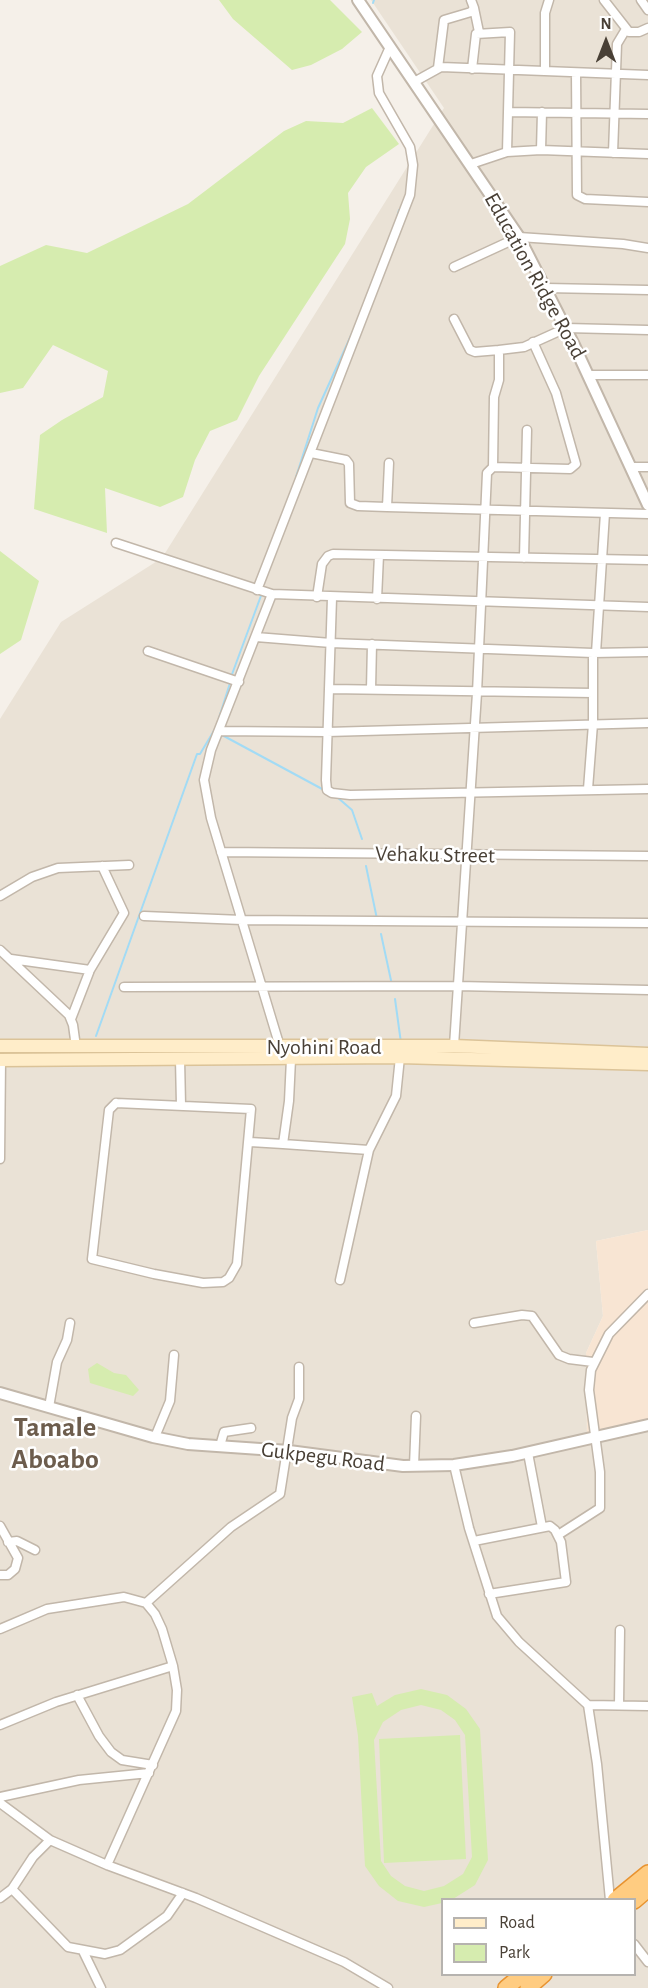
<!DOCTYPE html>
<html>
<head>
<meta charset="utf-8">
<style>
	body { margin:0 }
	#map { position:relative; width:648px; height:1988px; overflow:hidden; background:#f5f0e9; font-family:"Alegreya Sans",sans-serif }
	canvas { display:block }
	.legend { position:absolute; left:441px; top:1898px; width:195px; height:78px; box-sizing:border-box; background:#fff; border:2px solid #b6b3af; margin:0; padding:8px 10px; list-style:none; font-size:18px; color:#494036 }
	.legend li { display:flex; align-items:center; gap:12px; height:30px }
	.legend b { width:30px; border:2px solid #b6b3af }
	.north { position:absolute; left:576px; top:12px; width:60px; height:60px; -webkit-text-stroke:4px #fff; paint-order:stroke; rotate:0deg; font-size:16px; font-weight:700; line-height:24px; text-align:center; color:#494036 }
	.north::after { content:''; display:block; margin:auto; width:21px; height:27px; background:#494036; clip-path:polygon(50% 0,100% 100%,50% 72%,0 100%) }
</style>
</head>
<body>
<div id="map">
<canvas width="648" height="1988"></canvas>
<ul class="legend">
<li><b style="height:8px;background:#ffedc9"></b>Road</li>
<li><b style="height:16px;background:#d6ecaf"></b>Park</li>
</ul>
<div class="north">N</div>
</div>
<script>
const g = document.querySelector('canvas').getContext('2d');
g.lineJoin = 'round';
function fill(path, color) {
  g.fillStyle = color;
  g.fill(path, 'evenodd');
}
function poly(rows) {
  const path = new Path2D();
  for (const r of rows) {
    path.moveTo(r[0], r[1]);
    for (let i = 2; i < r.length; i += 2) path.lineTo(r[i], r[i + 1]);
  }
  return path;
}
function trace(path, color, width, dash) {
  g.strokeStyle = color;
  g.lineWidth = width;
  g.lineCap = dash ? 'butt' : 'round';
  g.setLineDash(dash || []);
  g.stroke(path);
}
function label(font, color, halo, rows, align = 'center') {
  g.font = font + ' "Alegreya Sans",sans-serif';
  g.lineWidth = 5;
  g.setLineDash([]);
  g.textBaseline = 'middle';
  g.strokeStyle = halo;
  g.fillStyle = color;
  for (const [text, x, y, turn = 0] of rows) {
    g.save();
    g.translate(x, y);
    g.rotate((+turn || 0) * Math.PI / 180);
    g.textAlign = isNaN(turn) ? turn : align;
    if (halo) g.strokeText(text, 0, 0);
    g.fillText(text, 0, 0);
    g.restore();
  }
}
const residential = poly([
	[371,0,648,0,648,1230,596,1241,603,1316,586,1353,587,1434,648,1422,648,1988,0,1988,0,719,61,622,162,558,444,108],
	[442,1900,634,1900,634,1974,442,1974]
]);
const commercial = poly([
	[648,1230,648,1422,587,1435,586,1353,603,1316,596,1241]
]);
const green = poly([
	[219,0,330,0,362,32,342,49,311,65,292,70,233,19],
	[372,108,399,144,366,167,348,193,350,219,345,244,259,376,237,420,210,431,195,460,183,497,160,507,105,488,107,533,34,509,40,435,62,420,103,397,108,371,53,345,23,388,0,393,0,266,46,245,87,253,188,204,284,131,306,121,343,123],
	[0,551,39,581,21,640,0,654],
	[97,1363,114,1373,126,1375,139,1390,133,1396,90,1383,88,1369],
	[421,1689,447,1695,466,1709,480,1729,488,1860,475,1885,453,1899,442,1900,442,1903,424,1907,398,1901,379,1886,365,1866,358,1736,352,1697,372,1693,377,1706,395,1695],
	[421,1705,441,1710,455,1720,465,1735,472,1857,463,1874,444,1886,424,1891,405,1886,391,1876,381,1861,374,1740,383,1722,401,1710],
	[460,1735,466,1859,384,1863,379,1739]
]);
const stream = poly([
	[373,3,374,0],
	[397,218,399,210],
	[296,477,318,408,354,329],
	[231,677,262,593],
	[219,718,230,683],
	[222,735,324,790],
	[337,797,352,810,362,839],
	[366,866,377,919],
	[381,934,392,985],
	[395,999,401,1043],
	[96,1036,197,754,200,754,215,729]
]);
const minor = poly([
	[604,0,629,32,639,32,648,28],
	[641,0,648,10],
	[474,8,479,32],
	[438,68,444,20,471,12,474,8,471,0],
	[472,69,476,34,510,32,507,152],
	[545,71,545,13,549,0],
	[576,73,577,195,585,199,648,202],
	[414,82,441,67,648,75],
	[508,112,648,114],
	[541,150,542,112],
	[613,153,617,44,626,29],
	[471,164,507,152,541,150,648,154],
	[454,267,519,237,623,244,648,248],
	[546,288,648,290],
	[454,319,470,350,475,352,499,350],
	[589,375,648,375],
	[311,453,346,460,349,464,350,503,358,506,387,507,389,463],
	[493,467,570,469,576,464,556,393,533,342],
	[631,467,648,467],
	[387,507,648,514],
	[116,543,272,594,648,607],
	[524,558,527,430],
	[257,590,410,195,413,165,410,147,379,93,377,76,390,47],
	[272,594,211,750,204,780,211,818,280,1047],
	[317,597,322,564,328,556,333,554,648,560],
	[332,598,326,780,327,790,332,793,350,795,648,789],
	[377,599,379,555],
	[256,637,331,643,593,653,648,652],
	[148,651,239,682],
	[596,653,605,513],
	[330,689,593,693],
	[371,689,372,644],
	[219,731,327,732,648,723],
	[588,789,593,724,593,653],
	[221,852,648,856],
	[0,896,32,877,58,868,129,865],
	[144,916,242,920,648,923],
	[0,950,69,1015,73,1025,76,1047],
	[11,959,90,970],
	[124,987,457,986,648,990],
	[71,1019,90,970,124,913,102,866],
	[454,1046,477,693,487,473,493,467,494,397,499,380,499,350,524,347,566,328,648,330],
	[180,1059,181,1105],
	[291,1059,289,1101,283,1144,369,1150,396,1096,400,1057],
	[116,1103,251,1109,237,1264,229,1278,223,1282,203,1283,154,1274,92,1259,109,1110,116,1103],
	[250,1142,283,1144],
	[0,1159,1,1060],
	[340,1280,369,1150],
	[474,1323,522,1315,532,1316,559,1355,569,1359,593,1362],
	[49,1407,57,1362,67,1340,70,1323],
	[155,1437,170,1401,174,1355],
	[220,1446,224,1432,251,1428],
	[528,1453,542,1527],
	[454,1465,469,1528,497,1616,519,1642,588,1705,597,1764,610,1900],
	[414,1466,416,1416],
	[0,1526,18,1558,15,1569,8,1575,0,1575],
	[558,1535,600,1508,600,1472,589,1390,591,1370,609,1334,648,1294],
	[474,1541,550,1526,555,1530,561,1542,566,1582,489,1594],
	[8,1542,17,1541,35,1550],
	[146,1603,231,1527,280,1494,292,1418,299,1399,299,1367],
	[0,1629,47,1609,124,1597,146,1603,155,1614,162,1629,173,1666,177,1690,176,1711,107,1865],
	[77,1695,99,1736,111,1752,122,1760,153,1765],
	[588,1705,648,1706],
	[619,1705,620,1630],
	[0,1725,56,1702,173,1666],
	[0,1797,79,1780,149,1773],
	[0,1803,50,1840,107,1865,196,1898,344,1962,388,1988],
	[12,1889,68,1947,105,1954,120,1950,167,1916,183,1893],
	[0,1898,12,1889,33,1857,50,1840],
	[634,1944,648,1962],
	[83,1951,101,1988]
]);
const tertiary = poly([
	[358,0,519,237,574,345,648,505],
	[0,1393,153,1437,188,1444,289,1451,403,1466,454,1465,512,1456,648,1425]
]);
const secondary = poly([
	[0,1046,454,1046,648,1054],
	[0,1060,400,1057,648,1064]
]);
const trunk = poly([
	[615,1900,648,1873],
	[634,1901,648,1889],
	[506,1988,523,1974],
	[528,1988,544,1974]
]);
const streetNames = [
	["Education Ridge Road",535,276,61],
	["Vehaku Street",435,855,1],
	["Nyohini Road",324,1047],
	["Gukpegu Road",323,1457,7]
];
const districtNames = [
	["Tamale",55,1428],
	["Aboabo",55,1460]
];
fill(residential, '#eae2d6');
fill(commercial, '#f8e5d3');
fill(green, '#d6ecaf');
trace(stream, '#a2dbf5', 2);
trace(minor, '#c2b7aa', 11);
trace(tertiary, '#c2b7aa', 14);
trace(secondary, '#dbc398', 15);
trace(trunk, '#e89330', 18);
trace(minor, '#fff', 8);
trace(tertiary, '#fff', 10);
trace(secondary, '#ffedc9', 12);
trace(trunk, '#ffcc81', 15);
label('22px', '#494036', '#fff', streetNames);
label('bold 28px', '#6d5d4d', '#fff', districtNames);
</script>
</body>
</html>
